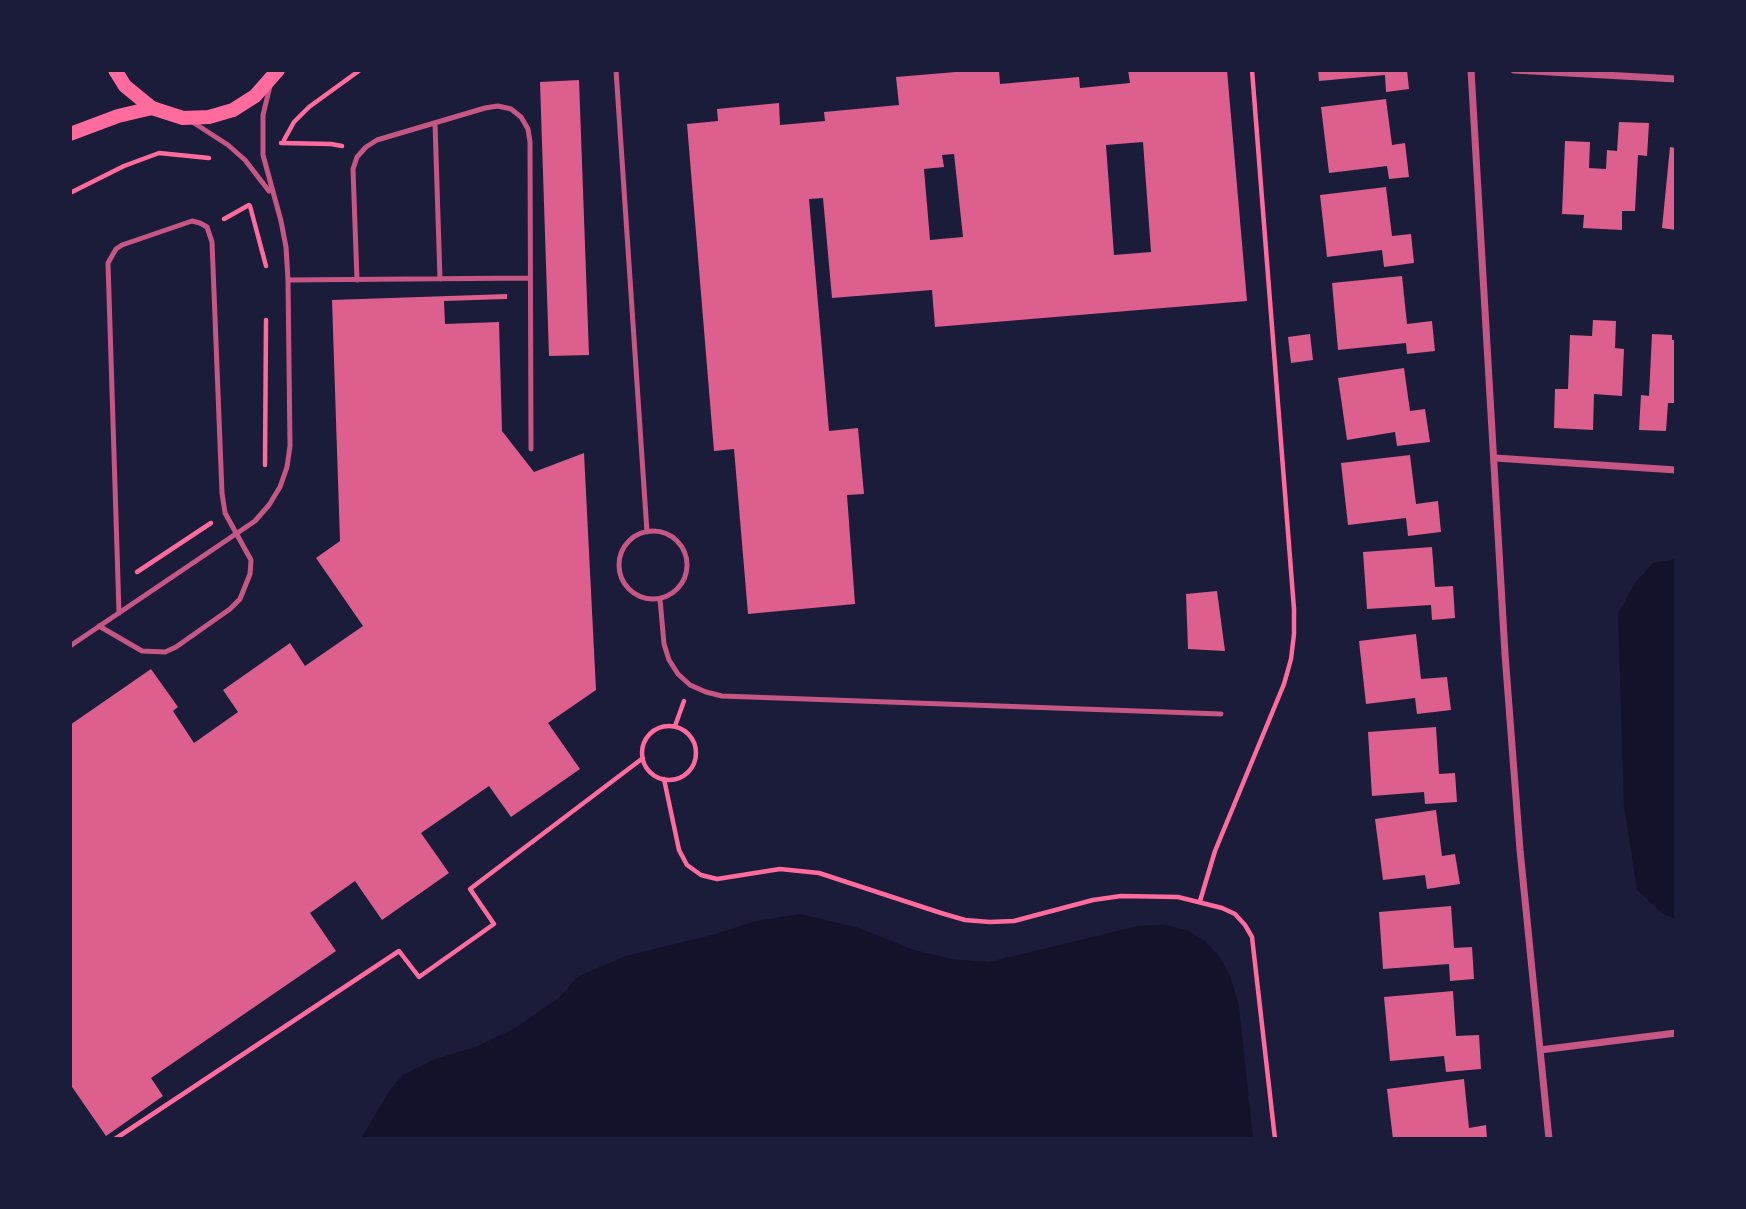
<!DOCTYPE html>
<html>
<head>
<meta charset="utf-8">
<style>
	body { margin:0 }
	#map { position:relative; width:1746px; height:1209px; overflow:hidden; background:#1b1b3a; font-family:"Crimson Pro",serif }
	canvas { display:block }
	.frame { position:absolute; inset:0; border:72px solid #1b1b3a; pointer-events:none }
</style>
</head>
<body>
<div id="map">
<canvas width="1746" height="1209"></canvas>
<div class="frame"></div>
</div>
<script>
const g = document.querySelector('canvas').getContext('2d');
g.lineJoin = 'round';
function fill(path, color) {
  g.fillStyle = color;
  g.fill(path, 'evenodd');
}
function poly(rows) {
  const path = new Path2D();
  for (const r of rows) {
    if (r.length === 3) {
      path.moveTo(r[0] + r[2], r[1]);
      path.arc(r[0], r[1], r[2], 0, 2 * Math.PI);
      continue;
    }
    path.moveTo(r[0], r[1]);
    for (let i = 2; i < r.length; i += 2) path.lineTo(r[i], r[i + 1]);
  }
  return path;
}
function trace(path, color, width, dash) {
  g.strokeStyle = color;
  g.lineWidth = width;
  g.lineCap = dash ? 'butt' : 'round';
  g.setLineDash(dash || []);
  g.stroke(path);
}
const water = poly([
	[1676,559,1676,920,1662,913,1637,890,1624,805,1618,613,1636,582,1653,563],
	[801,914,859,928,914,950,951,959,989,962,1138,926,1164,925,1187,930,1205,941,1218,955,1230,976,1239,1006,1253,1139,361,1139,390,1090,403,1075,435,1059,476,1047,517,1027,561,996,577,977,626,956,712,935,756,921]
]);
const building = poly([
	[980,70,999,70,1000,84,1079,77,1080,88,1130,83,1128,70,1227,70,1247,301,935,327,932,290,832,298,823,198,809,199,829,431,858,428,864,494,847,495,855,604,748,614,734,449,714,451,687,124,718,121,717,109,779,103,780,125,825,121,824,112,899,105,896,77],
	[1143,142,1151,252,1114,255,1106,145],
	[954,154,963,237,930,240,924,169,944,167,942,155],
	[1318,70,1407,70,1409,89,1386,92,1385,75,1319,81],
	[579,80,589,355,549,356,540,82],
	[1386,99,1392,145,1405,143,1409,177,1389,179,1387,166,1329,173,1321,107],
	[1619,122,1649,123,1647,156,1638,155,1635,211,1622,211,1622,230,1583,228,1584,215,1562,214,1565,141,1590,142,1589,168,1606,169,1607,150,1617,151],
	[1670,147,1676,148,1676,230,1662,228],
	[1386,187,1392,236,1411,234,1414,263,1384,267,1382,250,1327,257,1320,195],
	[1402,276,1407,324,1432,321,1435,351,1407,354,1406,343,1338,350,1332,283],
	[507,294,507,299,444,301,445,324,499,322,502,431,534,472,584,453,596,690,548,723,580,769,511,817,489,786,421,833,449,873,382,920,355,881,310,913,336,951,151,1078,163,1096,106,1136,70,1084,70,725,151,669,178,707,173,711,194,743,238,712,223,690,290,643,305,666,363,626,316,558,340,541,332,300],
	[1593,320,1616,321,1615,348,1624,349,1622,396,1594,394,1593,430,1554,428,1555,389,1568,389,1570,335,1592,336],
	[1310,334,1313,360,1291,363,1288,337],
	[1652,334,1672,335,1672,340,1676,340,1676,403,1668,403,1666,431,1639,430,1641,395,1649,396],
	[1404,368,1410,411,1425,409,1430,442,1397,446,1395,432,1347,440,1338,378],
	[1410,455,1416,504,1438,501,1441,532,1408,536,1406,518,1348,525,1341,463],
	[1432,547,1435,587,1453,586,1455,618,1432,620,1431,605,1367,609,1363,552],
	[1217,591,1225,651,1188,649,1186,594],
	[1416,634,1421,679,1447,677,1451,710,1417,714,1415,698,1366,704,1359,641],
	[1436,727,1439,774,1455,773,1457,802,1425,804,1424,792,1372,796,1368,732],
	[1436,810,1442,856,1455,854,1460,884,1427,889,1425,875,1383,880,1375,819],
	[1451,906,1454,948,1472,947,1474,979,1450,981,1449,964,1383,969,1379,912],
	[1453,991,1456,1036,1479,1035,1481,1069,1446,1072,1444,1056,1390,1061,1384,997],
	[1464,1079,1469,1128,1486,1125,1487,1139,1393,1139,1387,1089]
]);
const path = poly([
	[284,140,294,122,309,107,360,70],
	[281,143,331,144,342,146],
	[70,193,124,166,159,153,209,158],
	[250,206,266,266],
	[224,219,249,205],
	[265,465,266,320],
	[137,572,211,523],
	[675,726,684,701],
	[669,753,27],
	[664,779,679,850,687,865,701,875,717,879,780,869,819,873,941,913,965,920,990,922,1014,921,1093,900,1121,896,1178,897,1222,908,1235,914,1245,925,1252,937,1275,1139],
	[1200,901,1215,851,1284,684,1291,659,1294,634,1294,609,1252,70],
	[115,1139,399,951,419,977,494,924,470,889,643,758]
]);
const service = poly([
	[616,70,647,532],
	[191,121,228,145,245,160,269,191],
	[435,123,440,279],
	[288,280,530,278],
	[357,280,353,169,357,157,366,147,377,140,485,108,498,106,511,109,521,117,528,129,530,142,531,449],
	[653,565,34],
	[660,599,664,644,669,660,678,674,690,685,706,692,722,696,1221,714],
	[99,626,142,651,165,652,176,647,230,609,240,599,250,574,251,560,225,513,222,493,212,242,207,227,200,223,192,221,122,245,116,249,108,263,119,613],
	[70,646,255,521,269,505,280,487,287,467,290,446,288,280,286,247,281,221,263,155,263,115,270,86]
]);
const minor = poly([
	[1471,70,1505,654,1520,850,1549,1139],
	[1514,70,1676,79],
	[1495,458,1676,470],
	[1540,1050,1676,1033]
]);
const secondary = poly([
	[115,70,125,86,152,108,183,118,209,117,233,110,255,96,278,70],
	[70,134,118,116,152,108]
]);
fill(water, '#12122b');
fill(building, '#dd5f8e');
trace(path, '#ff6b9d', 4.5);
trace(service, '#c65784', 5);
trace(minor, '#c65784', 7);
trace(secondary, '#ff6b9d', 14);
</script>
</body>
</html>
